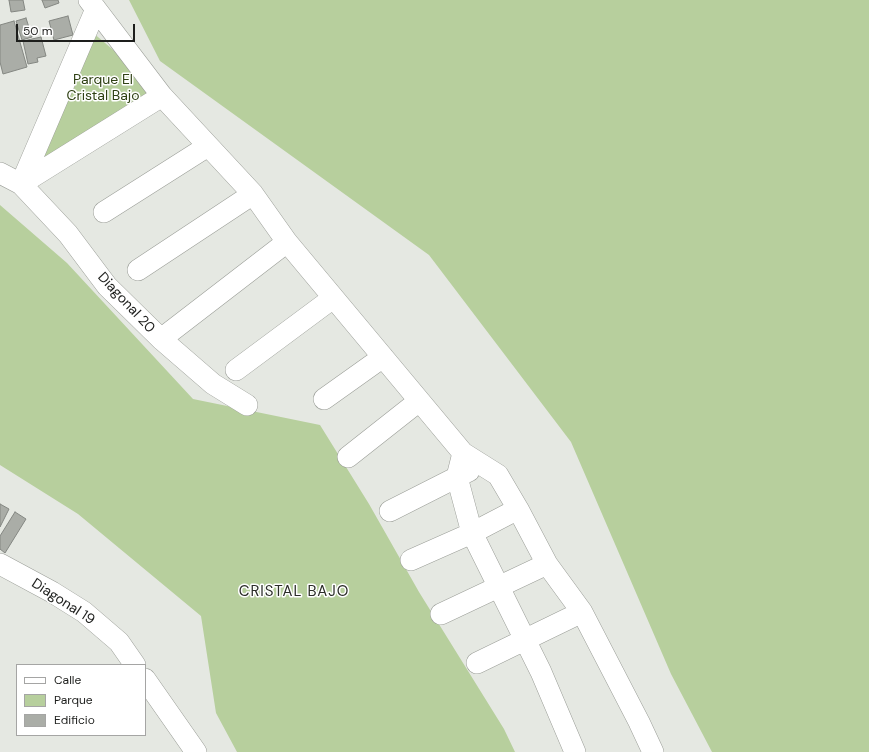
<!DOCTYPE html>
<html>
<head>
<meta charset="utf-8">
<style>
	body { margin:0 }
	#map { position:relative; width:869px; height:752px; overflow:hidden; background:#e5e8e2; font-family:"DM Sans",sans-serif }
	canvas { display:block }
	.legend { position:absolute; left:16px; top:664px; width:130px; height:72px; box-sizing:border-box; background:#fff; border:1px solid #a5a5a4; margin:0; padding:5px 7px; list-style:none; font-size:12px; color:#1d1e1c }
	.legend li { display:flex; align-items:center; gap:8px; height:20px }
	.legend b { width:20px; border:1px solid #a5a5a4 }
	.scale { position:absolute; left:16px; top:24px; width:119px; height:18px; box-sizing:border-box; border:2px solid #1d1e1c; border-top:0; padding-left:5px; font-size:12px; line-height:14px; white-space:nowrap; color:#1d1e1c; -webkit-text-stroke:3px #fff; paint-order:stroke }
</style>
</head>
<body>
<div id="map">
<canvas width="869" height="752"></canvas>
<ul class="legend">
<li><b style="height:5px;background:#fff"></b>Calle</li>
<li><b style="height:11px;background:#b7cf9d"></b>Parque</li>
<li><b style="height:11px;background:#aaada7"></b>Edificio</li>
</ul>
<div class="scale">50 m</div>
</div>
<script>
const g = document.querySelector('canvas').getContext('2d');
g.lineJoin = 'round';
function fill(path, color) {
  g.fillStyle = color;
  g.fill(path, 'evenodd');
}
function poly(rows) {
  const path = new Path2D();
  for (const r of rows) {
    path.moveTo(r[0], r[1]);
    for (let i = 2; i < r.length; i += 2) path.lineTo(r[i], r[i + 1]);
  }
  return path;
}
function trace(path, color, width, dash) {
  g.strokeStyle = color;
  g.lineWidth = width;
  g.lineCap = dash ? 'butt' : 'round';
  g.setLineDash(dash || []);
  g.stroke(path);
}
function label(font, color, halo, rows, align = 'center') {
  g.font = font + ' "DM Sans",sans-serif';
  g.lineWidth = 3;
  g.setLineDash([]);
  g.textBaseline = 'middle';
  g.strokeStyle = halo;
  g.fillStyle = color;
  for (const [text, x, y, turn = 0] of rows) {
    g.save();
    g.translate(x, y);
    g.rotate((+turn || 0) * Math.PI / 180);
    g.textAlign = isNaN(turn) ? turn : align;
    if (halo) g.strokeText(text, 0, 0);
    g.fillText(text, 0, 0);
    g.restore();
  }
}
const green = poly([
	[129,0,869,0,869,752,712,752,671,674,571,442,429,255,160,61],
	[92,32,124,59,151,98,44,160,46,146],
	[0,205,67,263,193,399,320,425,369,504,419,592,504,729,515,752,237,752,216,713,201,616,78,514,0,465]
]);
const building = poly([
	[9,0,23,0,25,10,11,12,9,0],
	[42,0,58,0,59,3,45,8,42,0],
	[68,16,73,35,54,40,49,21,68,16],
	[26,18,32,37,22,40,16,21,26,18],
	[14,21,27,67,3,74,0,62,0,25,14,21],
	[41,37,46,56,37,58,38,62,28,64,23,41,41,37],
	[0,504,9,509,0,527,0,504],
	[15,512,26,519,5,553,0,549,0,536,15,512]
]);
const minor = poly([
	[89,0,162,96,253,194,287,242,463,453,498,475,518,509,547,564,582,612,639,722,653,752],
	[0,173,21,184,68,234,107,286,161,339,213,384,247,405],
	[21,184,96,9],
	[21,184,162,96],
	[104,212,208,146],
	[138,270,253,194],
	[161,339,287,242],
	[236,370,333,298],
	[324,399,383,357],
	[463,453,457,477,472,533,541,672,575,752],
	[348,457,419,401],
	[390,511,469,471],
	[411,560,472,533,518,509],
	[0,564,52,592,84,612,119,642,135,665],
	[441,614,547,564],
	[477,663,582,612],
	[145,679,196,752]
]);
const parkNames = [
	["Parque El",103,80],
	["Cristal Bajo",103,96]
];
const streetNames = [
	["Diagonal 20",126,303,47],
	["Diagonal 19",63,602,33]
];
const neighbourhoodNames = [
	["CRISTAL BAJO",294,592]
];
fill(green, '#b7cf9d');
fill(building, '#aaada7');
trace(building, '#848782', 1);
trace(minor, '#9a9d97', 22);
trace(minor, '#fff', 21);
label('14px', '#2f4114', '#fff', parkNames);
label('14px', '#1d1e1c', '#fff', streetNames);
g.letterSpacing = '1px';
label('15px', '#2b2d28', '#fff', neighbourhoodNames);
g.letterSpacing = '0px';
</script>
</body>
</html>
